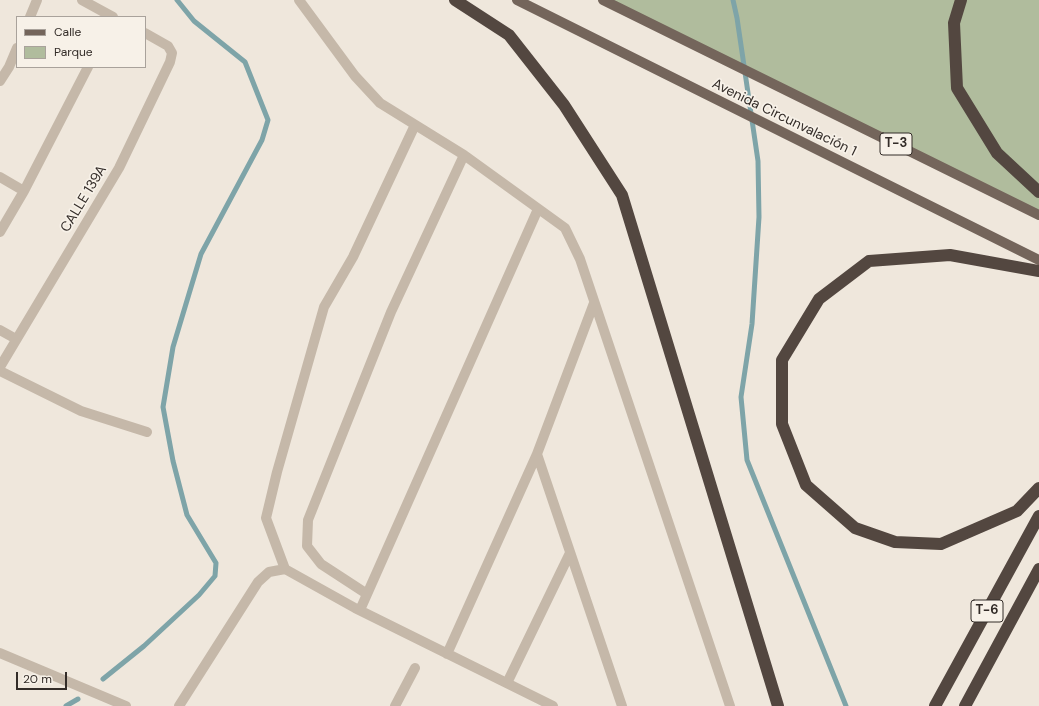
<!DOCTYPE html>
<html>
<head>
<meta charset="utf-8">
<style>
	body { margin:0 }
	#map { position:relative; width:1039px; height:706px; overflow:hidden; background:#efe7dc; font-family:"DM Sans",sans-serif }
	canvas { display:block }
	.legend { position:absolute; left:16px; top:16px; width:130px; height:52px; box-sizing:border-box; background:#f7f1e8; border:1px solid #a9a29b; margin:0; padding:5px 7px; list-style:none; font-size:12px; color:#332c28 }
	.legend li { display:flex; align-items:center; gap:8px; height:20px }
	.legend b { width:20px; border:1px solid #a9a29b }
	.scale { position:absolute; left:16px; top:672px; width:51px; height:18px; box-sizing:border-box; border:2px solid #332c28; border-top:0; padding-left:5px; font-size:12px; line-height:14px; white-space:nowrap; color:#332c28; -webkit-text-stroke:3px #f7f1e8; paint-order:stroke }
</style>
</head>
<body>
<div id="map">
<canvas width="1039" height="706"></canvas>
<ul class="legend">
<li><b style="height:5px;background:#74655b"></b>Calle</li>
<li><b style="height:11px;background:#b0bc9d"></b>Parque</li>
</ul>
<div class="scale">20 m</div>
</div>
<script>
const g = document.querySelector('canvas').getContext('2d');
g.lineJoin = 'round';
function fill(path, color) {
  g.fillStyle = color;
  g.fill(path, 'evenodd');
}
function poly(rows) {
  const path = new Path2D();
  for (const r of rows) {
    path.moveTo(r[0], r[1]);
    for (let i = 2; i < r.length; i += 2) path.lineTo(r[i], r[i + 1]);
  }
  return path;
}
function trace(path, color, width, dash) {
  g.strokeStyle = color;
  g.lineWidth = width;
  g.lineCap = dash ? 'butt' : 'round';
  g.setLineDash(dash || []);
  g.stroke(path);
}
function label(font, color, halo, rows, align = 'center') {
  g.font = font + ' "DM Sans",sans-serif';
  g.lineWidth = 3.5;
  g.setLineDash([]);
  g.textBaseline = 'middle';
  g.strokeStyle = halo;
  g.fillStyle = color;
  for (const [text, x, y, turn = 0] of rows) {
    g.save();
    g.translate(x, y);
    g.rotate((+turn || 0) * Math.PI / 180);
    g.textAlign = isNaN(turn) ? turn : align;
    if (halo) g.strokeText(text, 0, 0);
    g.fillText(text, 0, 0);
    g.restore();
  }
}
const green = poly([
	[603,0,1039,0,1039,215]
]);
const stream = poly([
	[733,0,737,18,758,161,759,217,752,324,741,397,747,460,846,706],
	[103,679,144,646,199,595,215,576,216,563,187,515,173,461,163,407,173,347,201,254,262,140,268,120,245,62,194,21,177,0],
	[66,706,78,699]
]);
const minor = poly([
	[82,0,113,17],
	[299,0,355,76,380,103,464,155,565,228,580,259,730,706],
	[30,17,37,0],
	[0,81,9,67,17,48],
	[0,177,24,191],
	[0,232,24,191,88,67],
	[0,330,16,339],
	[0,367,119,168,170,62,172,53,168,46,145,33],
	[0,371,81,411,147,432],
	[537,454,622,706],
	[285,569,266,518,277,472,324,307,353,257,415,125],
	[367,594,321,564,307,546,308,520,391,312,464,155],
	[360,610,538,209],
	[0,653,126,706],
	[447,654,537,454,594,303],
	[507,683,570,553],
	[179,706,258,582,269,572,285,569,355,608,553,706],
	[395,706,415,668]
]);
const major = poly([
	[517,0,1039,260],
	[603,0,1039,215]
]);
const highway = poly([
	[455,0,509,35,564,105,622,195,778,706],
	[961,0,954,23,957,88,997,153,1039,192],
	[1039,271,950,255,869,261,819,299,782,360,782,424,806,485,855,528,895,542,941,544,1017,511,1039,488],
	[935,706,1039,516],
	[965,706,1039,569]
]);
const shields = [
	[896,144,32],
	[987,611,32]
];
const shieldNames = [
	["T-3",896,144],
	["T-6",987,611]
];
const streetNames = [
	["Avenida Circunvalación 1",784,118,26],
	["CALLE 139A",84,199,-59]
];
fill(green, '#b0bc9d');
trace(stream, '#7ea4a8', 5);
trace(minor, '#c5b8a9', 10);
trace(major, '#74655b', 10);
trace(highway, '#534740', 12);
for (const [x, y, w] of shields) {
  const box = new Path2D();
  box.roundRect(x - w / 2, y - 11, w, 22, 3);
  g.fillStyle = '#f7f1e8';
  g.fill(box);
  trace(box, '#332c28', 1);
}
label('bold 13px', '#332c28', null, shieldNames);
label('14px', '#332c28', '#f7f1e8', streetNames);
</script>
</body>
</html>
